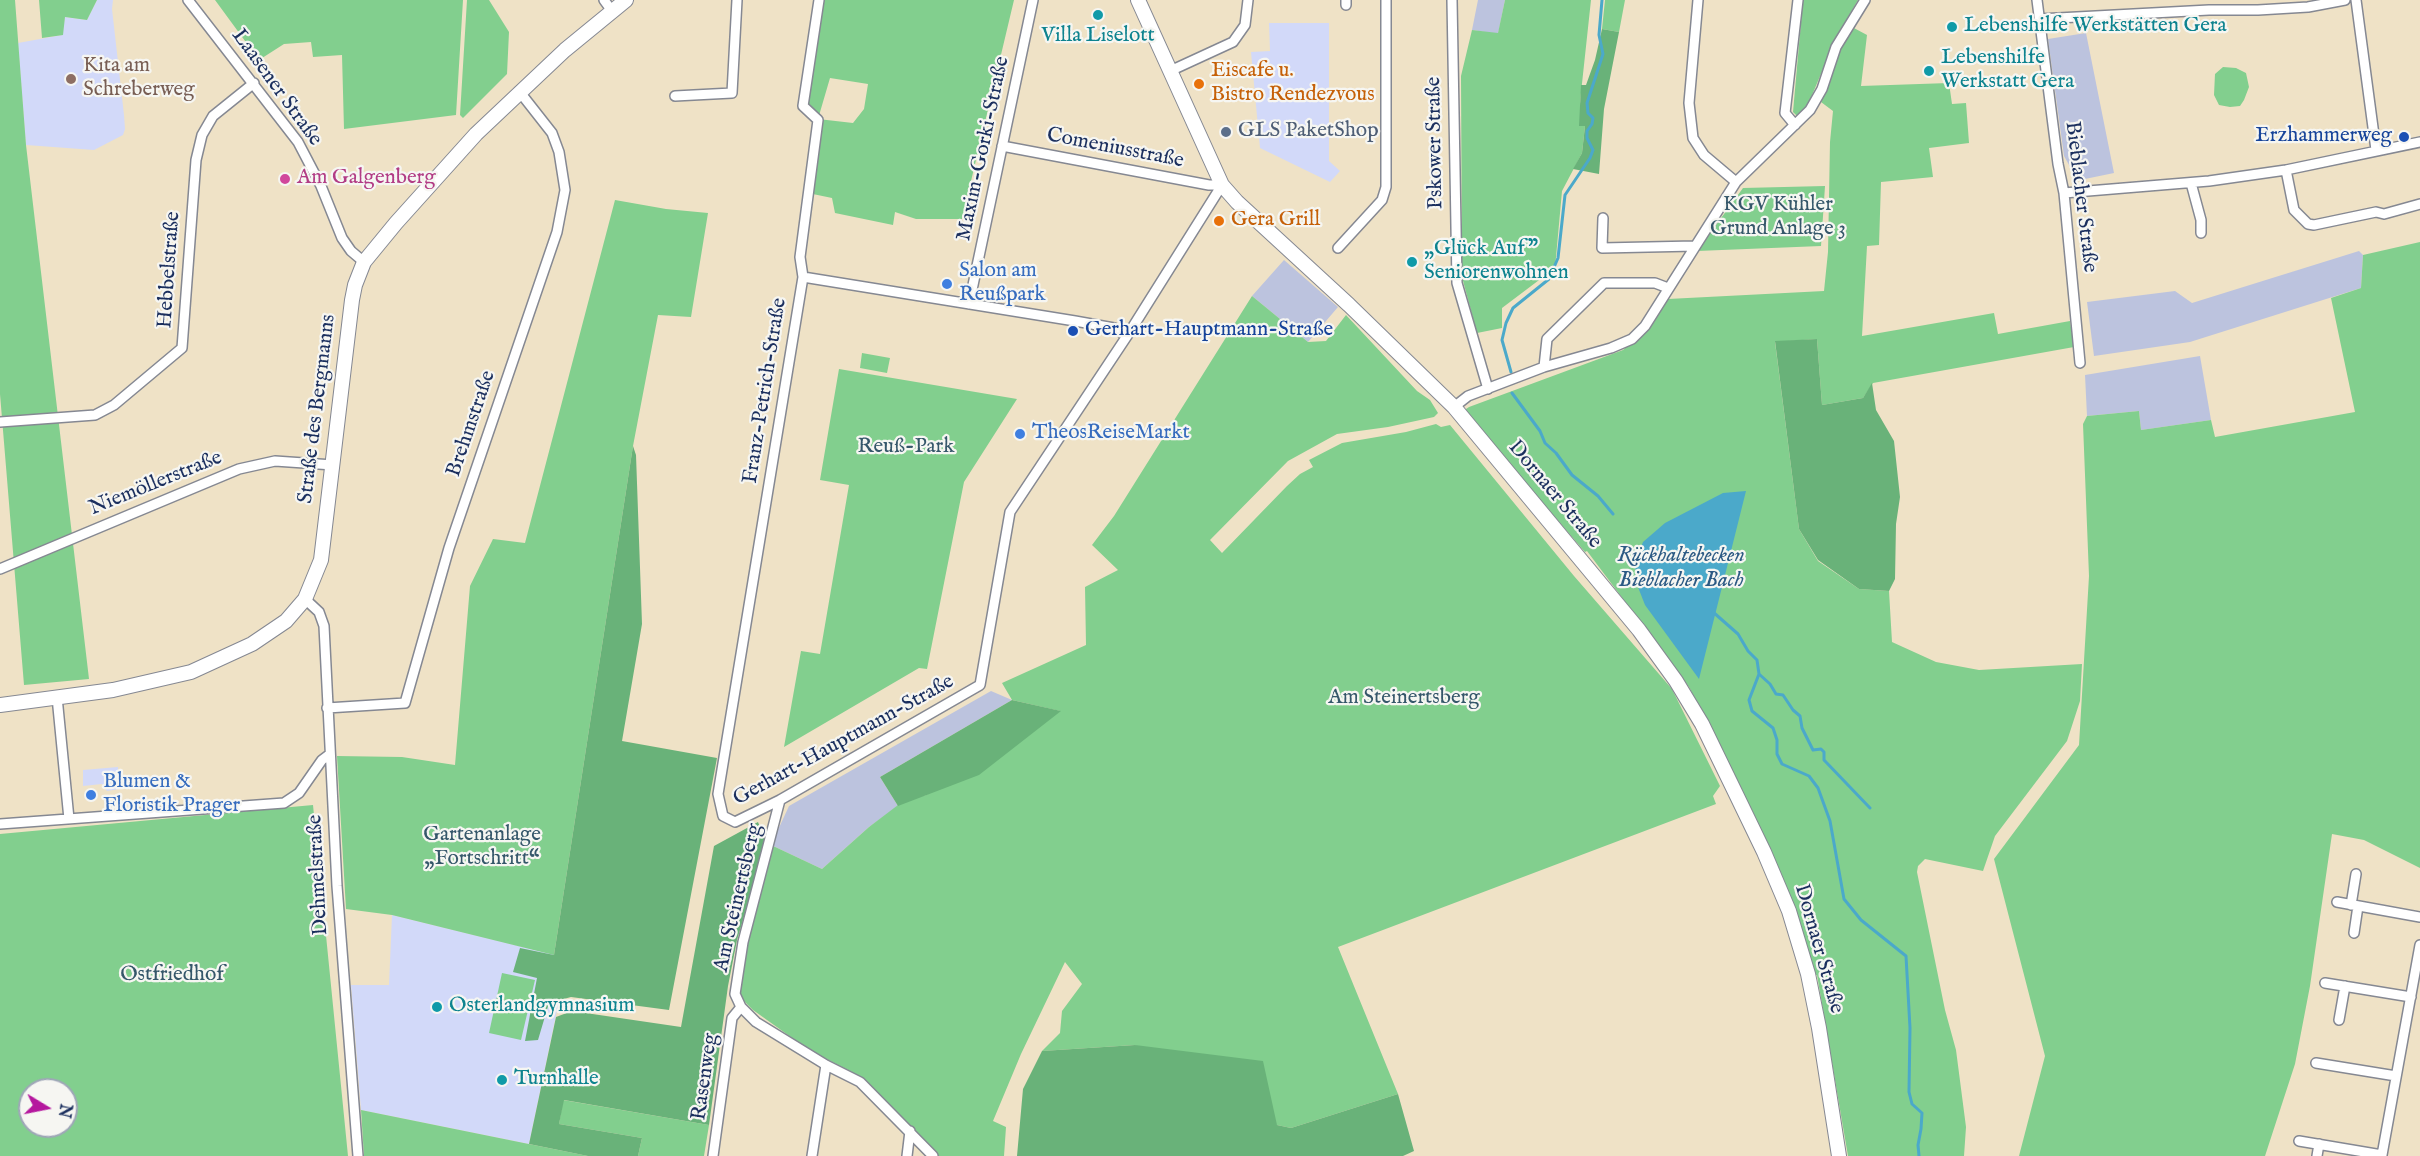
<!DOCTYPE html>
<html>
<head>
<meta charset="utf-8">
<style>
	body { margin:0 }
	#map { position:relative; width:2420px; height:1156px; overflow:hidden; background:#efe2c6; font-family:"IM FELL English",serif }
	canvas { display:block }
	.north { position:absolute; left:18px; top:1078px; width:60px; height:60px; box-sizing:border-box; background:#f6f6f2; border:2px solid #9ea6b7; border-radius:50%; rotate:100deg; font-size:16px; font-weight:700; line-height:24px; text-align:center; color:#1b2f5e }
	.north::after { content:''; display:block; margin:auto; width:21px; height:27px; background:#b5179e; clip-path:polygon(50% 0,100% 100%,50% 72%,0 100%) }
</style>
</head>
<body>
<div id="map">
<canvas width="2420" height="1156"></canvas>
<div class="north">N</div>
</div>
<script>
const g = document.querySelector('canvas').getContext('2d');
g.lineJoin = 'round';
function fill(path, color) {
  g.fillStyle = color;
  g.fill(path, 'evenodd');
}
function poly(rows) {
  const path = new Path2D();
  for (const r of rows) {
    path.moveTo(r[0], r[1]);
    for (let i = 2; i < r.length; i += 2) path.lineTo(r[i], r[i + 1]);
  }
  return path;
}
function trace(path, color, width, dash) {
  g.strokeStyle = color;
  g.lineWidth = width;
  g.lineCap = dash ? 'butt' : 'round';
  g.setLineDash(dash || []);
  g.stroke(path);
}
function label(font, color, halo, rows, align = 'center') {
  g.font = font + ' "IM FELL English",serif';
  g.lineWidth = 4.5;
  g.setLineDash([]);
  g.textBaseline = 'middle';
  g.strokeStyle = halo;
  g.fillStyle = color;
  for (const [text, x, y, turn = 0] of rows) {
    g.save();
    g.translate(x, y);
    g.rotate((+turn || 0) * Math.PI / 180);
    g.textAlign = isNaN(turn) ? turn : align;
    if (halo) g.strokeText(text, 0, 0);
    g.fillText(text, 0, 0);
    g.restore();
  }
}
const built = poly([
	[97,0,113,0,112,9,124,115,125,129,123,135,94,150,26,145,18,43,62,35,65,17,87,20],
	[1269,23,1329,23,1329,161,1340,171,1330,182,1260,148,1251,52,1270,51],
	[118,767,119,789,107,791,102,784,83,786,83,770],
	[392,915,568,958,529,1144,361,1110,351,985,389,985]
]);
const industrial = poly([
	[1478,0,1505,0,1498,34,1472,30],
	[2086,33,2114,173,2080,180,2073,172,2064,156,2048,39],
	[2359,251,2363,255,2361,288,2190,342,2094,356,2087,302,2175,291,2192,303],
	[1284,260,1338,307,1308,342,1252,296],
	[2200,356,2211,420,2141,430,2139,411,2087,416,2085,375],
	[991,691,1012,700,880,777,898,806,869,827,822,869,771,845,789,806]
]);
const green = poly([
	[0,0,15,0,26,145,89,679,24,685,0,394],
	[39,0,97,0,87,20,65,17,63,35,42,38],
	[215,0,463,0,456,115,344,129,342,55,313,57,311,42,284,44,259,60],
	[467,0,489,0,509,32,507,74,463,118,460,115],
	[819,0,1014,0,962,219,916,219,895,212,893,225,835,213,832,198,808,193,818,120,803,106],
	[830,78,868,84,864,109,853,123,818,119],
	[1505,0,1591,0,1580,102,1585,126,1582,153,1562,191,1555,268,1502,308,1502,328,1477,333,1462,277,1461,76,1472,30,1498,33],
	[1605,0,1625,0,1619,32,1602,29],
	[1803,0,1858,0,1836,38,1810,100,1803,112,1797,116,1793,112],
	[1852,27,1867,35,1861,86,1949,83,1952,104,1966,103,1969,143,1929,148,1933,177,1881,182,1879,245,1867,246,1862,336,1994,313,1998,334,2070,321,2074,347,1873,383,1863,398,1822,405,1817,339,1775,342,1799,529,1818,561,1859,589,1889,591,1892,642,1936,662,1979,670,2082,664,2080,701,2067,741,1995,836,1983,871,1925,859,1918,866,1917,872,1945,1010,1956,1050,1966,1127,1964,1156,1848,1156,1817,975,1813,976,1719,744,1689,687,1587,551,1585,552,1463,411,1469,407,1623,350,1654,322,1668,299,1824,291,1828,252,1830,142,1833,111,1821,102,1839,49],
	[2223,67,2236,68,2246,73,2249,87,2244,100,2240,106,2230,107,2219,105,2214,95,2215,74],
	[1825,186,1821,246,1697,251,1743,188],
	[615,200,666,209,708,213,691,317,658,315,633,446,554,955,392,915,346,909,337,756,402,757,455,765,470,586,493,539,525,543],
	[2420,242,2420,868,2364,840,2332,834,2310,986,2295,1064,2265,1156,2019,1156,2045,1056,1994,859,2079,745,2089,576,2083,424,2087,416,2139,411,2141,430,2211,420,2215,437,2355,412,2331,298,2361,288,2363,255],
	[1252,296,1308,342,1326,341,1346,315,1417,391,1430,400,1438,413,1434,417,1388,427,1337,434,1288,461,1210,540,1222,553,1287,486,1300,474,1313,467,1309,460,1342,443,1406,432,1436,424,1441,427,1450,425,1574,576,1672,689,1720,786,1713,796,1716,804,1338,947,1398,1094,1291,1128,1277,1125,1135,1045,1042,1051,1060,1033,1062,1011,1082,984,1065,962,1021,1054,993,1121,1006,1127,1004,1156,937,1156,888,1103,852,1072,809,1050,753,1010,742,999,737,988,745,943,771,845,822,869,869,827,902,802,926,795,1060,711,1012,700,1002,683,1086,645,1085,587,1118,570,1092,545,1114,516],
	[862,353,890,358,887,373,860,368],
	[839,369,1017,399,964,482,927,669,919,668,784,747,801,651,820,654,849,485,820,480],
	[313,805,348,1156,0,1156,0,834],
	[30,1090,66,1090,66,1126,30,1126],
	[502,973,535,980,521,1040,489,1033],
	[563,1100,709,1125,704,1156,638,1156,642,1138,559,1124],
	[361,1110,588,1156,364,1156]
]);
const forest = poly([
	[1602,29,1619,32,1604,109,1599,174,1573,169,1582,153,1585,126,1579,126,1581,85,1586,85,1595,60],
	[1817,339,1822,405,1863,398,1872,383,1876,410,1894,441,1900,497,1896,524,1895,579,1889,591,1859,589,1818,560,1799,529,1775,341],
	[633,446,636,455,642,624,622,741,717,758,669,1010,571,997,549,1003,538,1040,525,1041,537,978,513,972,520,948,554,955],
	[1012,700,1061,711,979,775,898,806,880,777],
	[758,822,766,843,737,940,728,986,709,1125,564,1100,559,1124,642,1138,638,1156,588,1156,529,1144,556,1017,572,1011,681,1027,714,846],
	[1135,1045,1263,1061,1277,1125,1291,1128,1398,1094,1414,1151,1403,1156,1017,1156,1023,1089,1042,1051]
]);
const water = poly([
	[1746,491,1699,679,1645,605,1636,582,1635,563,1643,542,1665,523,1723,493]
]);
const stream = poly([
	[1511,372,1502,340,1506,323,1513,308,1549,279,1558,258,1565,195,1590,158,1593,150,1587,138,1587,131,1592,124,1593,118,1588,113,1587,103,1603,54,1599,35,1602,0],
	[1512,393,1540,431,1545,443,1556,453,1572,475,1598,496,1613,514],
	[1713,612,1738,634,1748,651,1757,660,1759,674,1749,700,1752,711,1773,728,1777,740,1777,754,1782,764,1809,776,1818,788,1830,821,1844,899,1861,920,1906,956,1910,1028,1909,1092,1912,1104,1922,1113,1921,1129,1918,1145,1919,1156],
	[1759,674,1770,684,1776,694,1783,695,1793,710,1800,716,1802,728,1813,750,1821,749,1824,752,1824,760,1870,808]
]);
const minor = poly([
	[188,0,298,142,321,186,342,238,351,251,364,262],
	[604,0,612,11],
	[819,0,803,106,818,120,800,257,803,277,718,794,723,816,735,822,780,800,980,685,1010,512,1129,333,1222,185],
	[1452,0,1457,283,1488,389],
	[1698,0,1689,103,1693,138,1704,155,1736,182],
	[2037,0,2058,164,2064,193,2080,363],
	[2356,0,2376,150],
	[1346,5,1346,0],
	[2039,19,2209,10,2258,10,2308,7,2345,0],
	[1170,71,1233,42,1245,25,1248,0],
	[675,96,732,93,737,0],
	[1795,125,1785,113,1798,0],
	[1002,146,1209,185,1222,185],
	[2286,170,2294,210,2308,224,2314,225,2376,212,2384,214,2420,204],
	[2191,183,2201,220,2201,233],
	[2064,193,2209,181,2286,170,2420,142],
	[1603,218,1602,248,1695,246],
	[1338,248,1382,200,1386,187,1386,0],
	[803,277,1075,321,1114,328,1127,336],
	[969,304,1033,0],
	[1544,367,1547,339,1604,283,1655,283,1668,288],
	[1454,407,1468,396,1544,367,1611,348,1632,339,1645,326,1736,182,1810,110,1822,89,1836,47,1865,0],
	[0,422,95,415,114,405,182,348,196,160,202,135,213,116,254,83],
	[0,569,239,469,275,461,333,465],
	[305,599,319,612,324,626,337,886,358,1156],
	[57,697,69,819],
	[327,708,405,703,449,548,557,232,565,190,559,152,552,133,519,91],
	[780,800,743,942,735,994,741,1007,756,1022,826,1065,860,1082,933,1156],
	[0,824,284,803,299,793,322,760,330,754],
	[2337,902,2420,917],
	[2351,905,2356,874],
	[2354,933,2358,906],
	[2325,983,2411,997],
	[2339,1020,2345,986],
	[2316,1063,2396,1076],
	[2299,1141,2382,1155,2420,945],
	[713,1156,732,1018,741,1007],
	[812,1156,826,1065],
	[907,1156,910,1131],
	[2317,1156,2319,1144]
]);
const secondary = poly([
	[1138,0,1222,185,1237,202,1349,305,1454,407,1639,630,1676,681,1702,724,1735,792,1764,852,1789,911,1808,974,1819,1028,1839,1156],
	[0,705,113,690,191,672,252,644,286,621,305,599,321,560,352,300,355,285,364,262,396,223,476,134,565,50,626,0]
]);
const markers = [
	[1098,15,6,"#0f9aa8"],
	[1952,27,6,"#0f9aa8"],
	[1929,71,6,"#0f9aa8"],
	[71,79,6,"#8d6e63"],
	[1199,84,6,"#e8710a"],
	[1226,132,6,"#5c6f8a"],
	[2404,137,6,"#1a4fb4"],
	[285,179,6,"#d1479c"],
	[1219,221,6,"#e8710a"],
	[1412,262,6,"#0f9aa8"],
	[947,284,6,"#3f7fe0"],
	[1073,331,6,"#1a4fb4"],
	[1020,434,6,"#3f7fe0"],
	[91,795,6,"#3f7fe0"],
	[437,1007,6,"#0f9aa8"],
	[502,1080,6,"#0f9aa8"]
];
const cultureNames = [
	["Lebenshilfe Werkstätten Gera",1964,27],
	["Villa Liselott",1098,37,"center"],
	["Lebenshilfe",1941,59],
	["Werkstatt Gera",1941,83],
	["„Glück Auf\"",1424,250],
	["Seniorenwohnen",1424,274],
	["Osterlandgymnasium",449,1007],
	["Turnhalle",514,1080]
];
const educationNames = [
	["Kita am",83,67],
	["Schreberweg",83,91]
];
const foodNames = [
	["Eiscafe u.",1211,72],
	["Bistro Rendezvous",1211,96],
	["Gera Grill",1231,221]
];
const streetNames = [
	["Laasener Straße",276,88,54],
	["Pskower Straße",1436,143,-91],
	["Maxim-Gorki-Straße",984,149,-78],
	["Comeniusstraße",1115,149,11],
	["Bieblacher Straße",2080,197,83],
	["Hebbelstraße",170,270,-86],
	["Franz-Petrich-Straße",766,391,-81],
	["Straße des Bergmanns",318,409,-83],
	["Brehmstraße",472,424,-71],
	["Niemöllerstraße",156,484,-22],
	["Dornaer Straße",1554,495,50],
	["Gerhart-Hauptmann-Straße",844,741,-29],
	["Dehmelstraße",319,875,-93],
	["Am Steinertsberg",739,898,-77],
	["Dornaer Straße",1818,949,74],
	["Rasenweg",706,1077,-82]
];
const serviceNames = [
	["GLS PaketShop",1238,132]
];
const transitNames = [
	["Erzhammerweg",2392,137],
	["Gerhart-Hauptmann-Straße",1085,331,"left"]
];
const hotelNames = [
	["Am Galgenberg",297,179]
];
const parkNames = [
	["KGV Kühler",1778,206],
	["Grund Anlage 3",1778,230],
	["Reuß-Park",906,448],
	["Am Steinertsberg",1404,699],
	["Gartenanlage",482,836],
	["„Fortschritt“",482,860],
	["Ostfriedhof",172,976]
];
const shopNames = [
	["Salon am",959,272],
	["Reußpark",959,296],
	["TheosReiseMarkt",1032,434],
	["Blumen &",103,783],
	["Floristik Prager",103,807]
];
const waterNames = [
	["Rückhaltebecken",1681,556],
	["Bieblacher Bach",1681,581]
];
fill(built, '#d2d9f9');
fill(industrial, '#bcc3de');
fill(green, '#82cf8e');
fill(forest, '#69b279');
fill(water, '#4ba9ca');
trace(stream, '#4ba9ca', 3);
trace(minor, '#858892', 12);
trace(secondary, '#858892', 16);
trace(minor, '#fff', 9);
trace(secondary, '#fff', 14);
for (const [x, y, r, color] of markers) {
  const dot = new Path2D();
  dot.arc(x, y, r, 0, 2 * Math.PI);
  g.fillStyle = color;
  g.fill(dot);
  trace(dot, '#f6f6f2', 2);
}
label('21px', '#0d838f', '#f6f6f2', cultureNames, 'left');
label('21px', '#785e54', '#f6f6f2', educationNames, 'left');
label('21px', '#c56008', '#f6f6f2', foodNames, 'left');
label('21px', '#1b2f5e', '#f6f6f2', streetNames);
label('21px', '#4e5e75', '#f6f6f2', serviceNames, 'left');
label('21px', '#164399', '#f6f6f2', transitNames, 'right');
label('21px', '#b23c85', '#f6f6f2', hotelNames, 'left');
label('21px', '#35576a', '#f6f6f2', parkNames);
label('21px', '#366cbe', '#f6f6f2', shopNames, 'left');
label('italic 22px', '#2c5a84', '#f6f6f2', waterNames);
</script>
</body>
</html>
